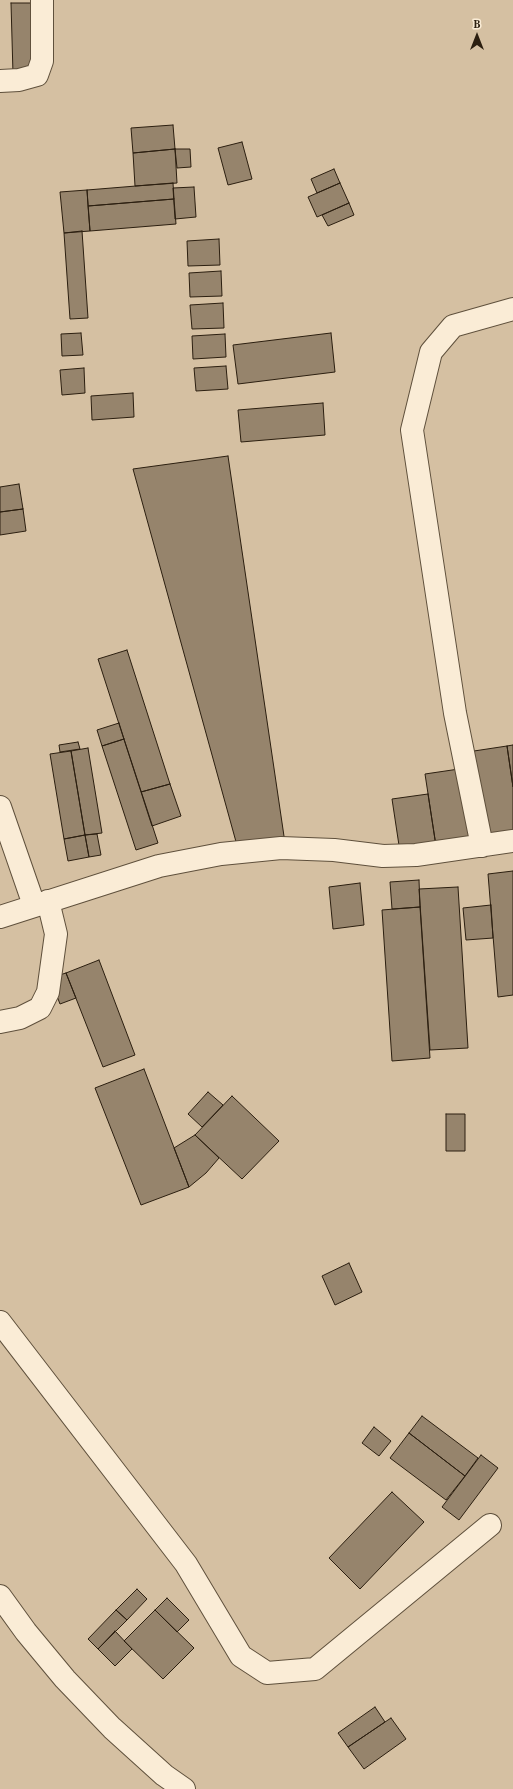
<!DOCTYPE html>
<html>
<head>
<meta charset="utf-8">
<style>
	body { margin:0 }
	#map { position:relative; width:513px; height:1789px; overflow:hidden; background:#f8e1c0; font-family:"EB Garamond",serif }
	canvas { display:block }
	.north { position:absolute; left:457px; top:16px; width:40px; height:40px; -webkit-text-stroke:3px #faecd6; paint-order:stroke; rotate:0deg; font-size:11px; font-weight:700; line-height:16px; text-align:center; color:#2c1f10 }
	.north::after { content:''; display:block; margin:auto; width:14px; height:18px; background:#2c1f10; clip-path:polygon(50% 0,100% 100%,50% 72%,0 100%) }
</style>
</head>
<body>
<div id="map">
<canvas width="513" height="1789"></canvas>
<div class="north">B</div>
</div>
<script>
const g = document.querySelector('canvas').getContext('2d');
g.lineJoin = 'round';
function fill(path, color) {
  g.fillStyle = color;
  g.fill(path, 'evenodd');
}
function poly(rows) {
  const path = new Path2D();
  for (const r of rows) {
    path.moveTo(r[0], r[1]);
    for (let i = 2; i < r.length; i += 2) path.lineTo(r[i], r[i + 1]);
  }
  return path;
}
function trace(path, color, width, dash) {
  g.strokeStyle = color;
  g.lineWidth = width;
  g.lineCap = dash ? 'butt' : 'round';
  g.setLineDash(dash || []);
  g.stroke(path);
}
const green = poly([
	[0,0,513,0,513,1789,0,1789]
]);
const building = poly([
	[11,3,36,3,37,73,13,74,11,3],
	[173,125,175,149,133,153,131,128,173,125],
	[242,142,252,179,228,185,218,148,242,142],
	[175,149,190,149,191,167,177,168,175,149],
	[175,149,177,183,135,186,133,153,175,149],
	[334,169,340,183,317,193,311,179,334,169],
	[173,183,174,199,88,206,87,190,173,183],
	[340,183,349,203,317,217,308,197,340,183],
	[194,187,196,217,175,219,173,188,194,187],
	[87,190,90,231,64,233,60,192,87,190],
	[174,199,176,224,90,231,88,206,174,199],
	[349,203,354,215,328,226,322,215,349,203],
	[82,231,88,318,70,319,64,233,82,231],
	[219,239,220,265,188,266,187,241,219,239],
	[221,271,222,296,190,297,189,273,221,271],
	[223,303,224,328,192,329,190,305,223,303],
	[81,333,83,355,62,356,61,334,81,333],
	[331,333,335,372,238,384,233,345,331,333],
	[225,334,226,357,193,359,192,336,225,334],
	[226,366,228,389,196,391,194,368,226,366],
	[84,368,85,393,62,395,60,370,84,368],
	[133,393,134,417,92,420,91,396,133,393],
	[323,403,325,435,241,442,238,410,323,403],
	[228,456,285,843,238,849,133,469,228,456],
	[19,484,23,509,0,512,0,487,19,484],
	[23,509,26,531,0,535,0,512,23,509],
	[127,650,170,784,141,792,98,659,127,650],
	[119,723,124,739,102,746,97,730,119,723],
	[124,739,158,843,136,850,102,746,124,739],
	[78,742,80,749,60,752,59,745,78,742],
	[513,745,513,787,507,746,513,745],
	[507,746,513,787,513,837,488,841,474,751,507,746],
	[88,748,102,833,85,835,71,751,88,748],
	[71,751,85,835,64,839,50,754,71,751],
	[459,769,470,841,436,846,425,774,459,769],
	[170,784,181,816,152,826,141,792,170,784],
	[428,794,436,846,400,852,392,799,428,794],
	[97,834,101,855,89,857,85,835,97,834],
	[85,835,89,857,68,861,64,839,85,835],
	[513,871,513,995,498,997,488,874,513,871],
	[419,880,420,907,392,909,390,882,419,880],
	[360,883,364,925,333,929,329,887,360,883],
	[458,887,468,1048,430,1050,419,889,458,887],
	[491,905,493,938,466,940,463,908,491,905],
	[420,907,430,1058,392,1061,382,910,420,907],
	[99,960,135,1055,103,1067,66,973,99,960],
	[66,973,76,998,60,1004,50,978,66,973],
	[144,1069,189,1187,141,1205,95,1088,144,1069],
	[208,1092,223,1105,202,1127,188,1114,208,1092],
	[232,1096,279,1141,242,1179,195,1135,232,1096],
	[446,1114,465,1114,465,1151,446,1151,446,1114],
	[195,1135,219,1158,206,1173,189,1187,174,1148,195,1135],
	[349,1263,362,1292,335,1305,322,1276,349,1263],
	[422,1416,478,1458,465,1476,409,1433,422,1416],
	[374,1427,391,1441,379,1456,362,1443,374,1427],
	[409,1433,465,1476,446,1500,390,1458,409,1433],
	[481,1455,498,1468,459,1520,442,1507,481,1455],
	[392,1492,424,1522,360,1589,329,1558,392,1492],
	[137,1589,147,1599,127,1620,116,1610,137,1589],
	[167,1598,189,1620,177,1632,155,1610,167,1598],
	[116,1610,127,1620,98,1649,88,1639,116,1610],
	[155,1610,194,1648,163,1679,124,1641,155,1610],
	[115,1631,132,1649,115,1666,98,1649,115,1631],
	[375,1707,385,1722,348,1747,338,1733,375,1707],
	[391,1718,406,1739,364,1769,348,1747,391,1718]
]);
const minor = poly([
	[0,81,19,80,37,75,42,61,42,0],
	[0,807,34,905],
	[482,846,455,713,412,430,431,352,453,326,513,309],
	[0,917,159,866,221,854,281,848,334,850,383,856,416,855,513,841],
	[0,1022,20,1018,40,1008,48,992,56,934,48,901],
	[0,1322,186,1564,241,1656,267,1673,315,1669,490,1525],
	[0,1596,26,1632,65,1679,112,1728,164,1775,184,1789]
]);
fill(green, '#d5c0a2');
fill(building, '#96846c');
trace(building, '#2c1f10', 1);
trace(minor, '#5f503c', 24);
trace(minor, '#faecd6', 22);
</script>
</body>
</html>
